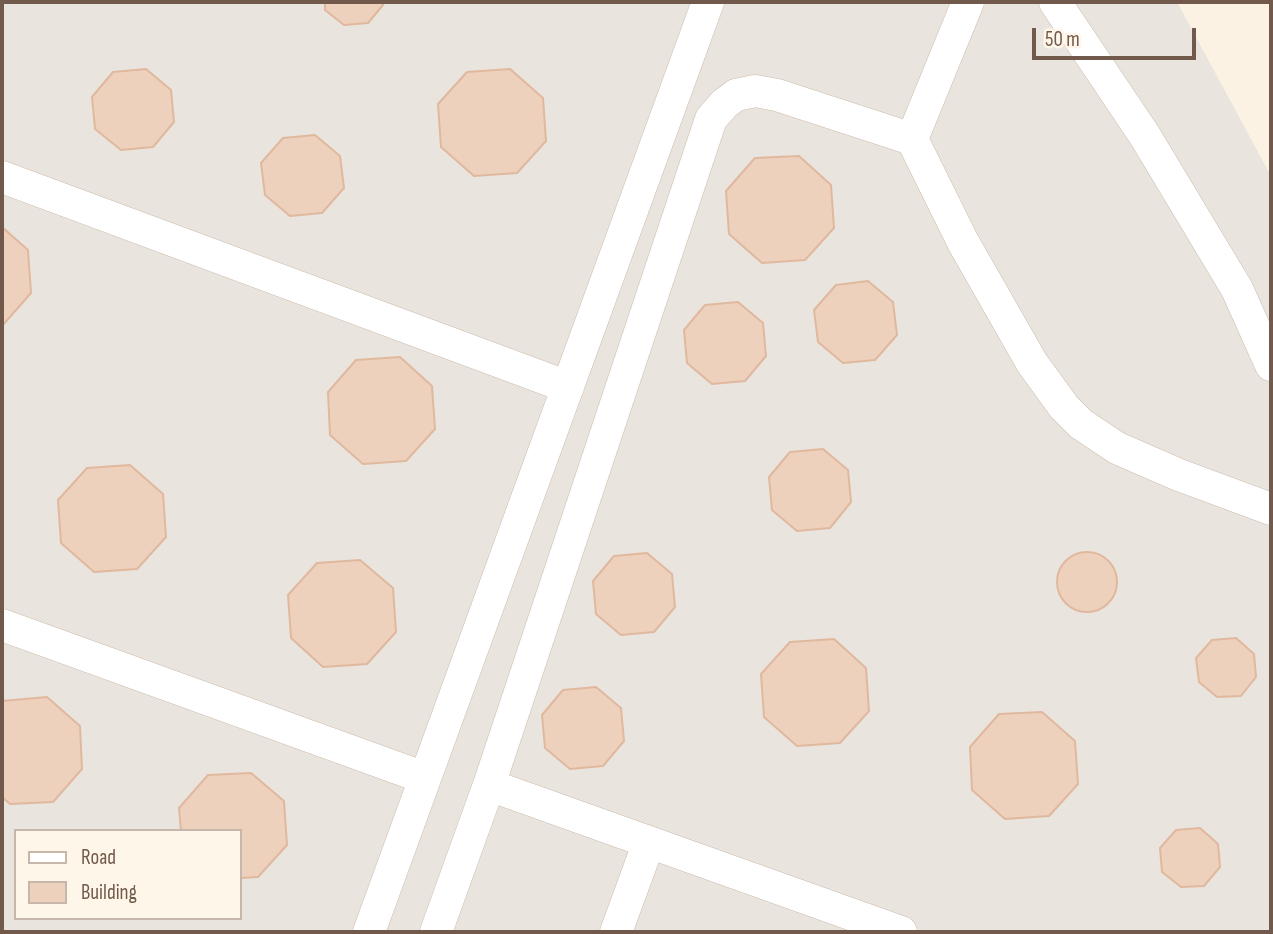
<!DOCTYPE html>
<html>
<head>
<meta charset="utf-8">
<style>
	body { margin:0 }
	#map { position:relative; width:1273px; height:934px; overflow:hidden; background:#fbf2e4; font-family:"Sofia Sans Condensed",sans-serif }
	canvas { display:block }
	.frame { position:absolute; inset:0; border:4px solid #71594b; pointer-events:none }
	.legend { position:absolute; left:14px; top:829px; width:228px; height:91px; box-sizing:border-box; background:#fef6e9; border:2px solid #c6b7aa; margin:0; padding:9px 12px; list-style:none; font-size:21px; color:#71594b }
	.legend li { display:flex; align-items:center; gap:14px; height:35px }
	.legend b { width:35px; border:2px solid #c6b7aa }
	.scale { position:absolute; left:1032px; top:28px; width:164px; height:32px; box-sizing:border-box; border:4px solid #71594b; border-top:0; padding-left:9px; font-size:21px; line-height:24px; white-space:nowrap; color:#71594b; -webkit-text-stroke:5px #fef6e9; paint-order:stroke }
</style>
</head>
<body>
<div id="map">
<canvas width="1273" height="934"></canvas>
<div class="frame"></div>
<ul class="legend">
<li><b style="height:9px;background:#fff"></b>Road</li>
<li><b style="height:19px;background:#eed1bd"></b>Building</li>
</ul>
<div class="scale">50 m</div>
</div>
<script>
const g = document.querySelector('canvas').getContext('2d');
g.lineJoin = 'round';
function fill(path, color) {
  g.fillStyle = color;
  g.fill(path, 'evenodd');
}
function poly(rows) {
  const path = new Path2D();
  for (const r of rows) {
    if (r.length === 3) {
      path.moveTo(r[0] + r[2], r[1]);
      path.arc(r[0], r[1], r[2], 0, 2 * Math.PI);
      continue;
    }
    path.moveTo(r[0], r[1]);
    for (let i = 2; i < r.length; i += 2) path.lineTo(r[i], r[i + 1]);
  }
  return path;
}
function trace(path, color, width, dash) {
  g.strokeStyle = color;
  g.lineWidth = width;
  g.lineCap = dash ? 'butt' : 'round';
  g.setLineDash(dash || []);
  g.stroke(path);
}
const industrial = poly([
	[2,2,1177,2,1271,176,1271,932,2,932],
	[16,831,240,831,240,918,16,918]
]);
const building = poly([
	[325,2,383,2,383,5,368,23,344,25,325,10,325,2],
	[146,69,171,90,174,122,153,147,121,150,95,129,92,97,113,72,146,69],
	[510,69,543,98,546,141,517,173,474,176,441,147,438,104,467,72,510,69],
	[315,135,340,156,344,188,322,213,290,216,265,195,261,163,283,138,315,135],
	[799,156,831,185,834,228,805,260,762,263,729,234,726,191,755,158,799,156],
	[2,227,28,250,31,293,2,326,2,227],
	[868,281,893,302,897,335,875,360,843,363,818,342,814,310,836,285,868,281],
	[738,302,763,323,766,356,745,381,712,384,687,363,684,330,705,305,738,302],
	[400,357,432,386,435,429,406,461,363,464,330,435,328,392,356,360,400,357],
	[823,449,848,470,851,502,830,528,797,531,772,510,769,477,790,452,823,449],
	[130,465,163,494,166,537,137,569,94,572,61,543,58,500,87,468,130,465],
	[1087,582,30],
	[647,553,672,574,675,607,654,632,621,635,596,614,593,581,614,556,647,553],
	[360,560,393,588,396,632,367,664,323,667,291,638,288,595,317,563,360,560],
	[1236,638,1254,654,1256,677,1241,696,1217,697,1199,682,1196,658,1212,640,1236,638],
	[834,639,866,668,869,711,840,743,797,746,764,717,761,674,790,642,834,639],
	[596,687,621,708,624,741,603,766,570,769,545,748,542,715,563,690,596,687],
	[47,697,80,726,82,769,53,802,10,804,2,797,2,701,47,697],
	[1042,712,1075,741,1078,784,1049,816,1005,819,972,790,970,747,999,714,1042,712],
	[251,773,284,801,287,845,258,877,240,878,240,831,181,831,179,808,208,775,251,773],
	[1200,828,1218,844,1220,867,1204,886,1181,887,1162,872,1160,848,1176,830,1200,828]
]);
const minor = poly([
	[1055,2,1145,136,1237,289,1271,365],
	[912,139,968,2],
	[2,177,568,387],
	[2,625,425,778],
	[489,785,901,932],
	[369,932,708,2],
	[436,932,489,785,711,119,724,104,736,95,755,91,777,95,912,139,963,242,1032,363,1064,407,1081,424,1117,448,1179,475,1271,509],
	[616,932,649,842]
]);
fill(industrial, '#eae4de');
fill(building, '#eed1bd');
trace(building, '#e0b89e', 2);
trace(minor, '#cdbcae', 33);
trace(minor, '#fff', 32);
</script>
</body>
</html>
